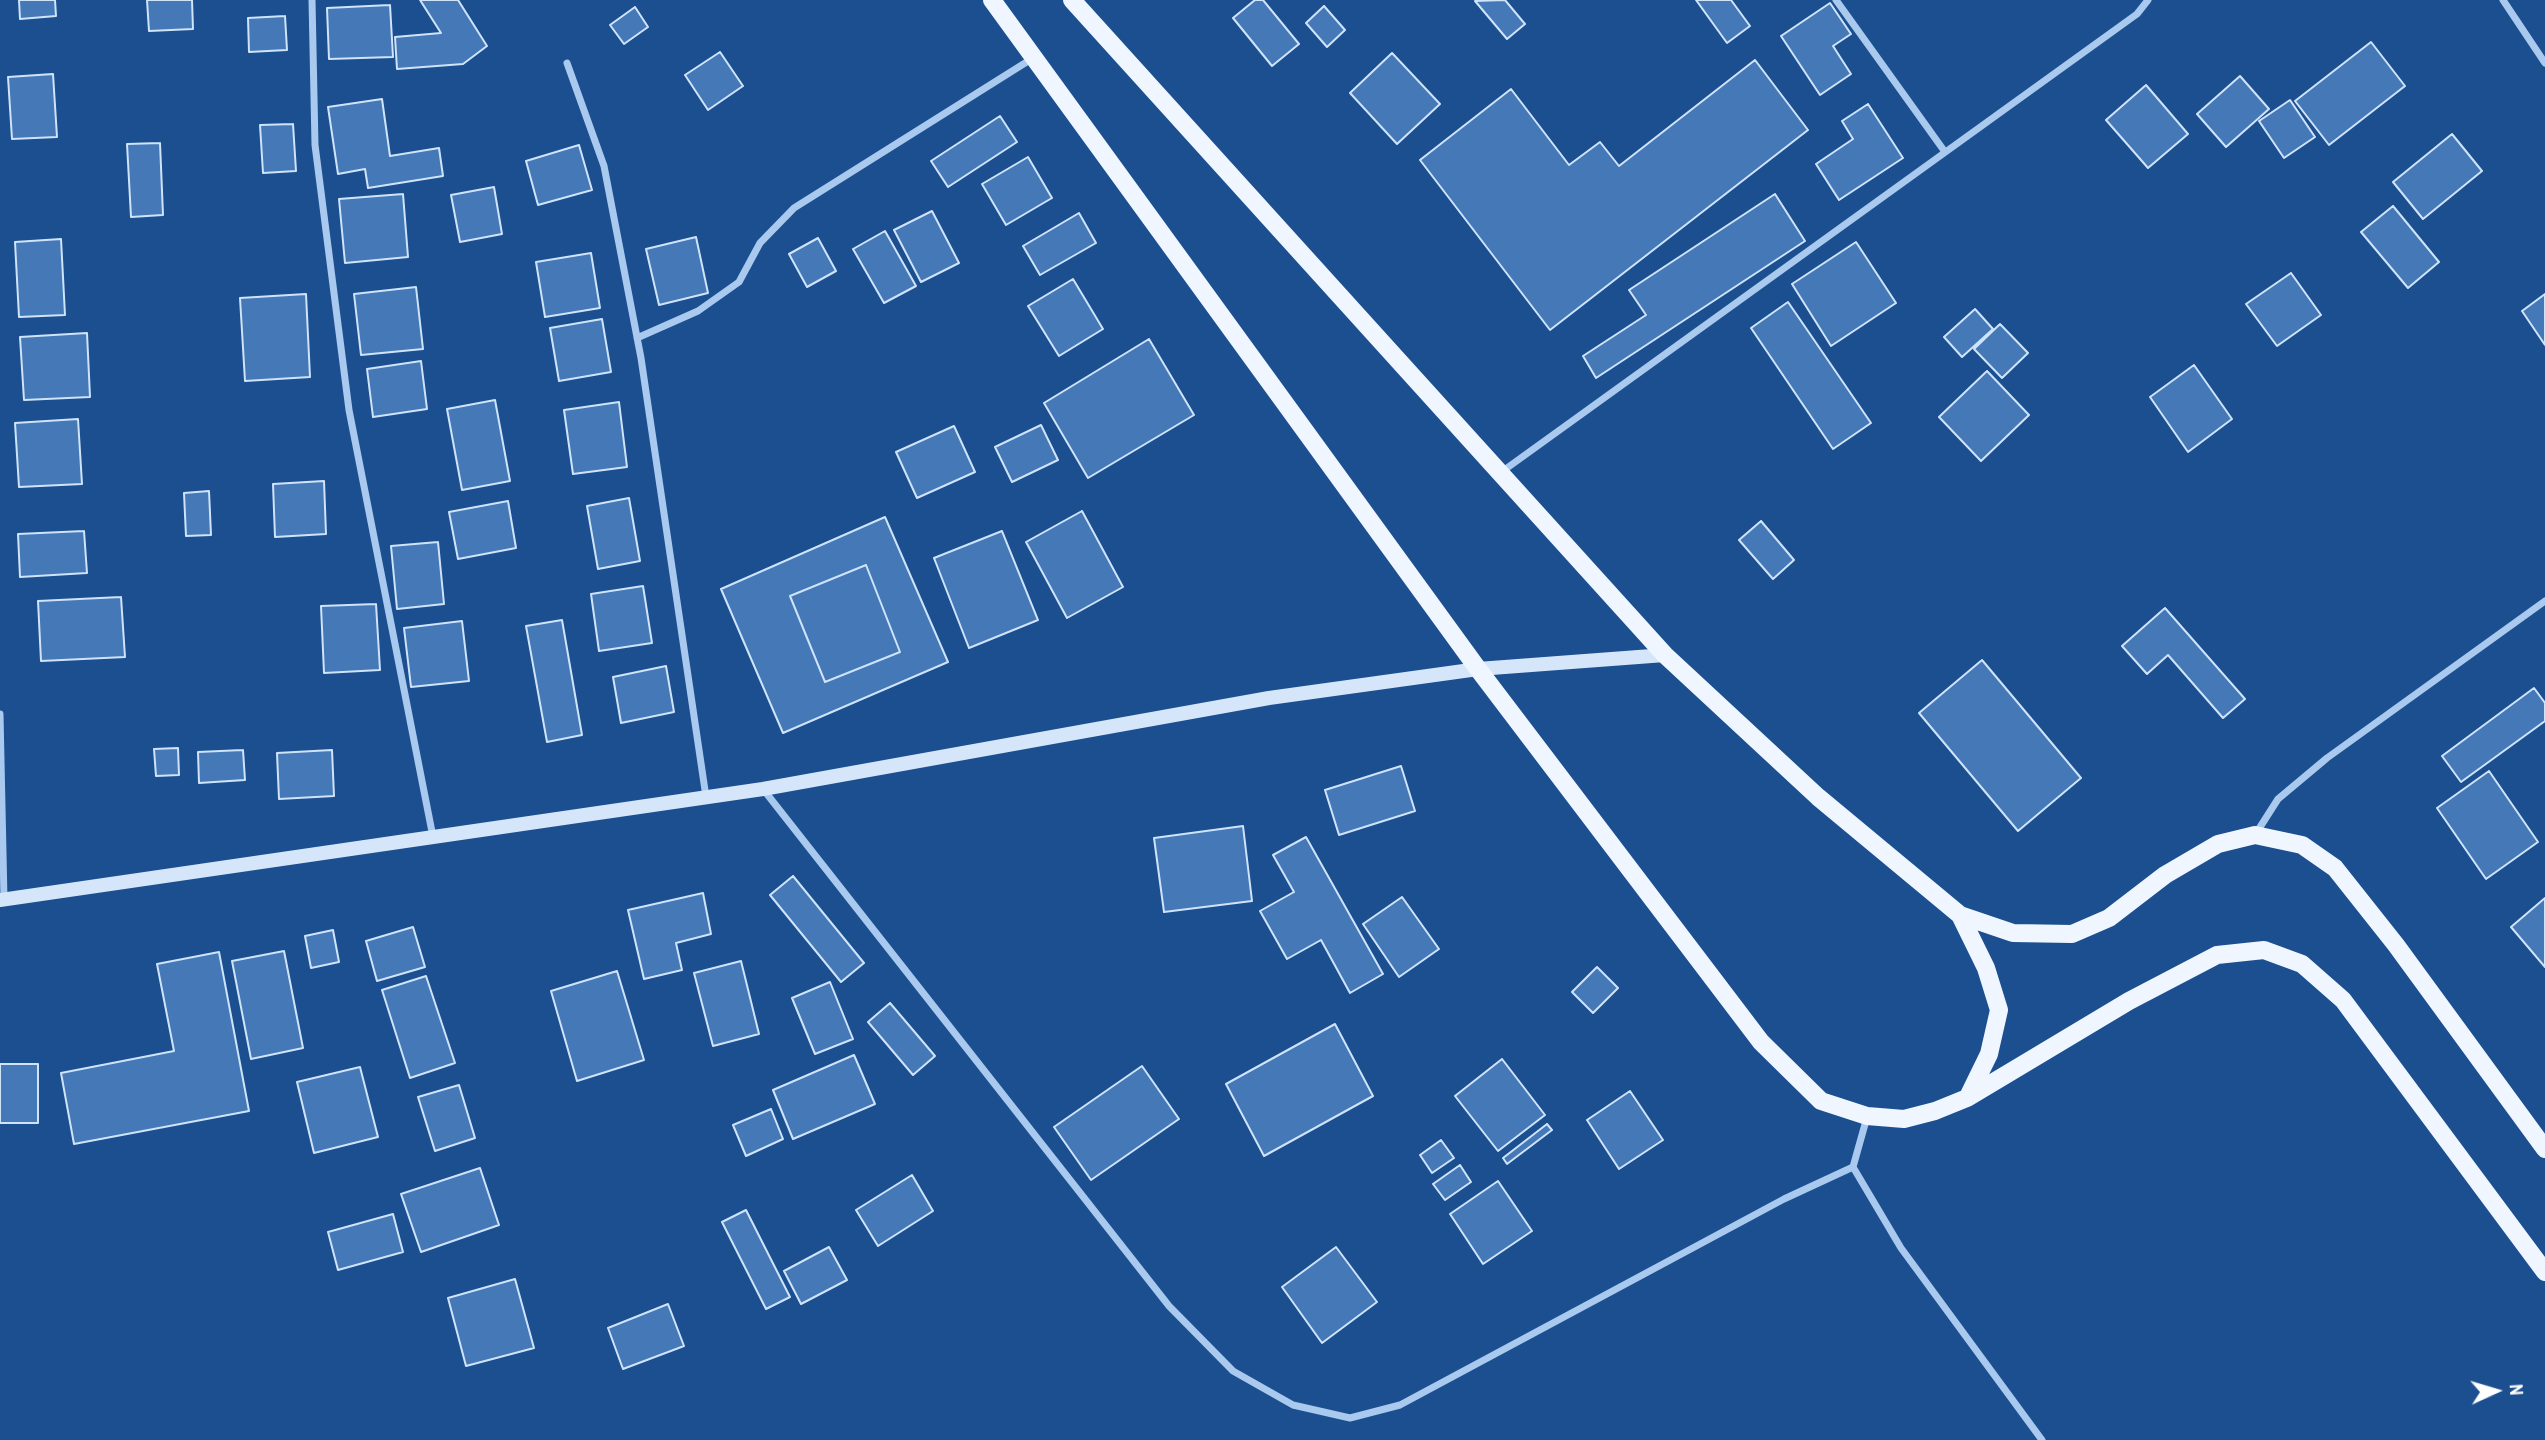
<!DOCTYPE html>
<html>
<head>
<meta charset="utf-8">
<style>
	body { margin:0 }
	#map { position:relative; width:2545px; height:1440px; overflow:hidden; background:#1b4f8f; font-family:"Archivo Narrow",sans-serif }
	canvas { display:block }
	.north { position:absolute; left:2461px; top:1356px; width:70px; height:70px; -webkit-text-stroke:5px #1b4f8f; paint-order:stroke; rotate:86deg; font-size:19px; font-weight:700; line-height:28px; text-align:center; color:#fff }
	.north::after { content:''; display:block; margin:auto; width:24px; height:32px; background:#fff; clip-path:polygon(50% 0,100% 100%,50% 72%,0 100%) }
</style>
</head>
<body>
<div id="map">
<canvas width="2545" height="1440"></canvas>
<div class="north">N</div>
</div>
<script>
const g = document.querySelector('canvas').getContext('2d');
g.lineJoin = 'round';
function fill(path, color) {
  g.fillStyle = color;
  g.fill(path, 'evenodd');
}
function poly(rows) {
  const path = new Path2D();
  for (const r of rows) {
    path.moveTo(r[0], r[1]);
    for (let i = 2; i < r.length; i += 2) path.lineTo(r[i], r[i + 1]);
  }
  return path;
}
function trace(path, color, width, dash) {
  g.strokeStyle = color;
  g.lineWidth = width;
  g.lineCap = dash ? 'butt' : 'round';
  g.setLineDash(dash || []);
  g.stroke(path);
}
const building = poly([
	[19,0,55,0,56,16,20,19,19,0],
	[147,0,192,0,193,29,149,31,147,0],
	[420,0,458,0,487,46,463,64,397,69,395,37,441,33,420,0],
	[1255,0,1263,0,1299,44,1272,66,1233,18,1255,0],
	[1505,0,1525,24,1507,39,1475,1,1505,0],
	[1696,0,1731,0,1750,26,1727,43,1696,0],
	[1830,3,1851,34,1833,46,1851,74,1820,95,1781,36,1830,3],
	[390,5,393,57,329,59,327,8,390,5],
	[1324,6,1345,30,1327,47,1306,23,1324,6],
	[635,7,648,27,624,44,610,25,635,7],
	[285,16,287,50,249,52,248,18,285,16],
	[2371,42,2405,86,2329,145,2295,101,2371,42],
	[720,52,743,86,708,110,685,75,720,52],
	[1392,53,1440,104,1397,144,1350,93,1392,53],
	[1755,60,1808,130,1550,330,1420,160,1511,89,1569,165,1600,142,1619,166,1755,60],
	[53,74,57,137,12,139,8,77,53,74],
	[2240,76,2269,109,2226,147,2197,114,2240,76],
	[2146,85,2188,134,2148,168,2106,120,2146,85],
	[382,99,390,156,439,148,443,176,368,188,365,169,338,174,328,107,382,99],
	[2290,100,2315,137,2284,158,2259,121,2290,100],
	[1868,104,1903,158,1839,200,1816,164,1853,139,1842,121,1868,104],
	[1000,116,1017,142,948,187,931,161,1000,116],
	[293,124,296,171,263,173,260,125,293,124],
	[2452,134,2482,171,2423,219,2393,182,2452,134],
	[160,143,163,215,131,217,127,144,160,143],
	[579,145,592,190,538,205,526,161,579,145],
	[1028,157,1052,198,1006,225,982,184,1028,157],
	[494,187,502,234,460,242,451,195,494,187],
	[403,194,408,257,345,263,339,199,403,194],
	[1775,194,1805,241,1596,378,1583,356,1646,315,1629,290,1775,194],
	[2393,206,2439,262,2408,288,2361,232,2393,206],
	[932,211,959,263,921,282,894,230,932,211],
	[1079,213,1096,243,1040,275,1023,246,1079,213],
	[885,231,916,286,884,303,853,249,885,231],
	[696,237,708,293,659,305,646,249,696,237],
	[818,238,836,271,807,287,789,254,818,238],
	[61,239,65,315,19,317,15,242,61,239],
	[1856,242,1896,303,1831,346,1792,284,1856,242],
	[591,253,600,308,545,317,536,262,591,253],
	[2291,273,2321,315,2277,346,2246,304,2291,273],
	[1073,279,1103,329,1059,356,1028,306,1073,279],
	[416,287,423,349,361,355,354,294,416,287],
	[306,294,310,377,245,381,240,298,306,294],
	[2545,294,2545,345,2522,311,2545,294],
	[1788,302,1871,423,1833,449,1751,328,1788,302],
	[1975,309,1993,329,1962,357,1944,337,1975,309],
	[602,319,611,372,559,381,550,328,602,319],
	[2000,324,2028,353,2002,378,1974,349,2000,324],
	[87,333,90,397,24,400,20,337,87,333],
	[1149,339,1194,415,1088,478,1044,403,1149,339],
	[421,361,427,409,373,417,367,369,421,361],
	[2194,365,2232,419,2188,452,2150,397,2194,365],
	[1987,371,2029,415,1981,461,1939,417,1987,371],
	[495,400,510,481,462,490,447,409,495,400],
	[619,402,627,467,573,474,564,410,619,402],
	[78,419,82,484,19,487,15,423,78,419],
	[1041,425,1058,460,1012,482,995,447,1041,425],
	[954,426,975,472,917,498,896,452,954,426],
	[324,481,326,534,275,537,273,484,324,481],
	[209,491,211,535,186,536,184,493,209,491],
	[629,498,640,561,598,569,587,506,629,498],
	[508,501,516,548,458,559,449,512,508,501],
	[1082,511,1123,587,1067,618,1026,542,1082,511],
	[885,517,948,662,783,733,721,589,885,517],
	[866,565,900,652,825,682,790,596,866,565],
	[1761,521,1794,560,1773,579,1739,540,1761,521],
	[84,531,87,573,20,577,18,534,84,531],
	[1002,531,1038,620,969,648,934,558,1002,531],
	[438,542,444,604,397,609,391,546,438,542],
	[866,565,900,652,825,682,790,596,866,565],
	[643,586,652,643,599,651,591,594,643,586],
	[121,597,125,657,41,661,38,601,121,597],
	[376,604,380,670,324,673,321,606,376,604],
	[2165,608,2245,699,2223,718,2168,655,2147,674,2122,646,2165,608],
	[562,620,582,735,547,742,526,626,562,620],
	[462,621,469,681,411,687,404,628,462,621],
	[1982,660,2081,778,2018,831,1919,713,1982,660],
	[666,666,674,712,621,723,613,677,666,666],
	[2534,688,2545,703,2545,721,2461,782,2442,756,2534,688],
	[178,748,179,775,156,776,154,749,178,748],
	[243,750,245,780,199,783,198,752,243,750],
	[332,750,334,796,279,799,277,753,332,750],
	[1401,766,1415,811,1339,835,1325,790,1401,766],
	[2489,771,2538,842,2486,879,2437,808,2489,771],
	[1243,826,1252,901,1164,912,1154,838,1243,826],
	[1306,837,1383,974,1350,993,1321,940,1287,959,1260,911,1294,892,1273,855,1306,837],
	[793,876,864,963,841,982,770,895,793,876],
	[703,893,711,934,676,943,682,970,644,979,628,910,703,893],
	[1402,897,1439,949,1399,977,1363,924,1402,897],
	[2545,898,2545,967,2511,927,2545,898],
	[413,927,425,967,377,981,366,941,413,927],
	[333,930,339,962,311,968,305,936,333,930],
	[284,951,303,1048,251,1059,232,961,284,951],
	[219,952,249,1111,74,1144,61,1073,174,1051,157,964,219,952],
	[741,961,759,1034,713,1046,694,973,741,961],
	[1597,967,1618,988,1593,1013,1572,992,1597,967],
	[617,971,644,1060,577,1081,551,991,617,971],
	[426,976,455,1063,410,1078,382,990,426,976],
	[830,982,853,1039,815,1054,792,998,830,982],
	[890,1003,935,1056,913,1075,868,1022,890,1003],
	[1335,1024,1373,1096,1264,1156,1226,1084,1335,1024],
	[854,1055,875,1104,793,1139,773,1090,854,1055],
	[1502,1059,1545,1115,1498,1151,1455,1096,1502,1059],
	[0,1064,38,1064,38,1123,0,1123,0,1064],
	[1142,1066,1179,1119,1091,1180,1054,1127,1142,1066],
	[360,1067,378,1137,314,1153,297,1082,360,1067],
	[459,1085,475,1138,435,1151,418,1097,459,1085],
	[1630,1091,1663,1140,1619,1169,1587,1120,1630,1091],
	[771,1109,783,1139,746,1156,733,1125,771,1109],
	[1547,1124,1552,1130,1507,1164,1503,1158,1547,1124],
	[1441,1140,1454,1158,1432,1173,1420,1155,1441,1140],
	[1460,1165,1471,1182,1445,1200,1433,1184,1460,1165],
	[480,1168,499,1225,421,1252,401,1194,480,1168],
	[912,1175,933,1211,878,1246,856,1210,912,1175],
	[1498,1181,1532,1231,1483,1264,1450,1214,1498,1181],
	[746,1210,790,1297,766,1309,722,1222,746,1210],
	[393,1214,403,1252,338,1270,328,1232,393,1214],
	[829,1247,847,1280,801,1304,784,1271,829,1247],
	[1336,1247,1377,1302,1322,1343,1282,1287,1336,1247],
	[515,1279,534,1348,466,1366,448,1298,515,1279],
	[668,1304,684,1346,623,1369,608,1328,668,1304]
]);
const minor = poly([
	[312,0,315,145,349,410,433,837],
	[1836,0,1945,152],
	[2503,0,2545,63],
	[567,63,604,166,641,358,706,797],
	[637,338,698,311,739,282,760,243,794,208,1033,58],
	[1500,473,2137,14,2148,0],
	[0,714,4,899],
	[763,789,1169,1306,1233,1371,1293,1405,1350,1418,1400,1405,1784,1199,1853,1167],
	[2255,835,2278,799,2327,758,2545,601],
	[1867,1117,1853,1167,1901,1248,2042,1440]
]);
const secondary = poly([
	[0,900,763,789,1269,698,1478,669,1665,655]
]);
const primary = poly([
	[992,0,1478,669,1761,1042,1821,1101,1867,1116,1904,1119,1935,1111,1967,1098,2129,1001,2217,955,2264,950,2302,964,2343,1000,2545,1272],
	[1072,0,1665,655,1818,797,1960,915,2013,933,2072,934,2109,918,2165,875,2218,844,2255,835,2302,845,2335,868,2396,945,2545,1149],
	[1960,915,1986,968,1999,1010,1989,1054,1968,1097]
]);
fill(building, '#4478b7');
trace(building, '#cfe3fa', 2);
trace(minor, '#a9c9ee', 7);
trace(secondary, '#d6e6fa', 14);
trace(primary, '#f0f6ff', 18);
</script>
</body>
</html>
